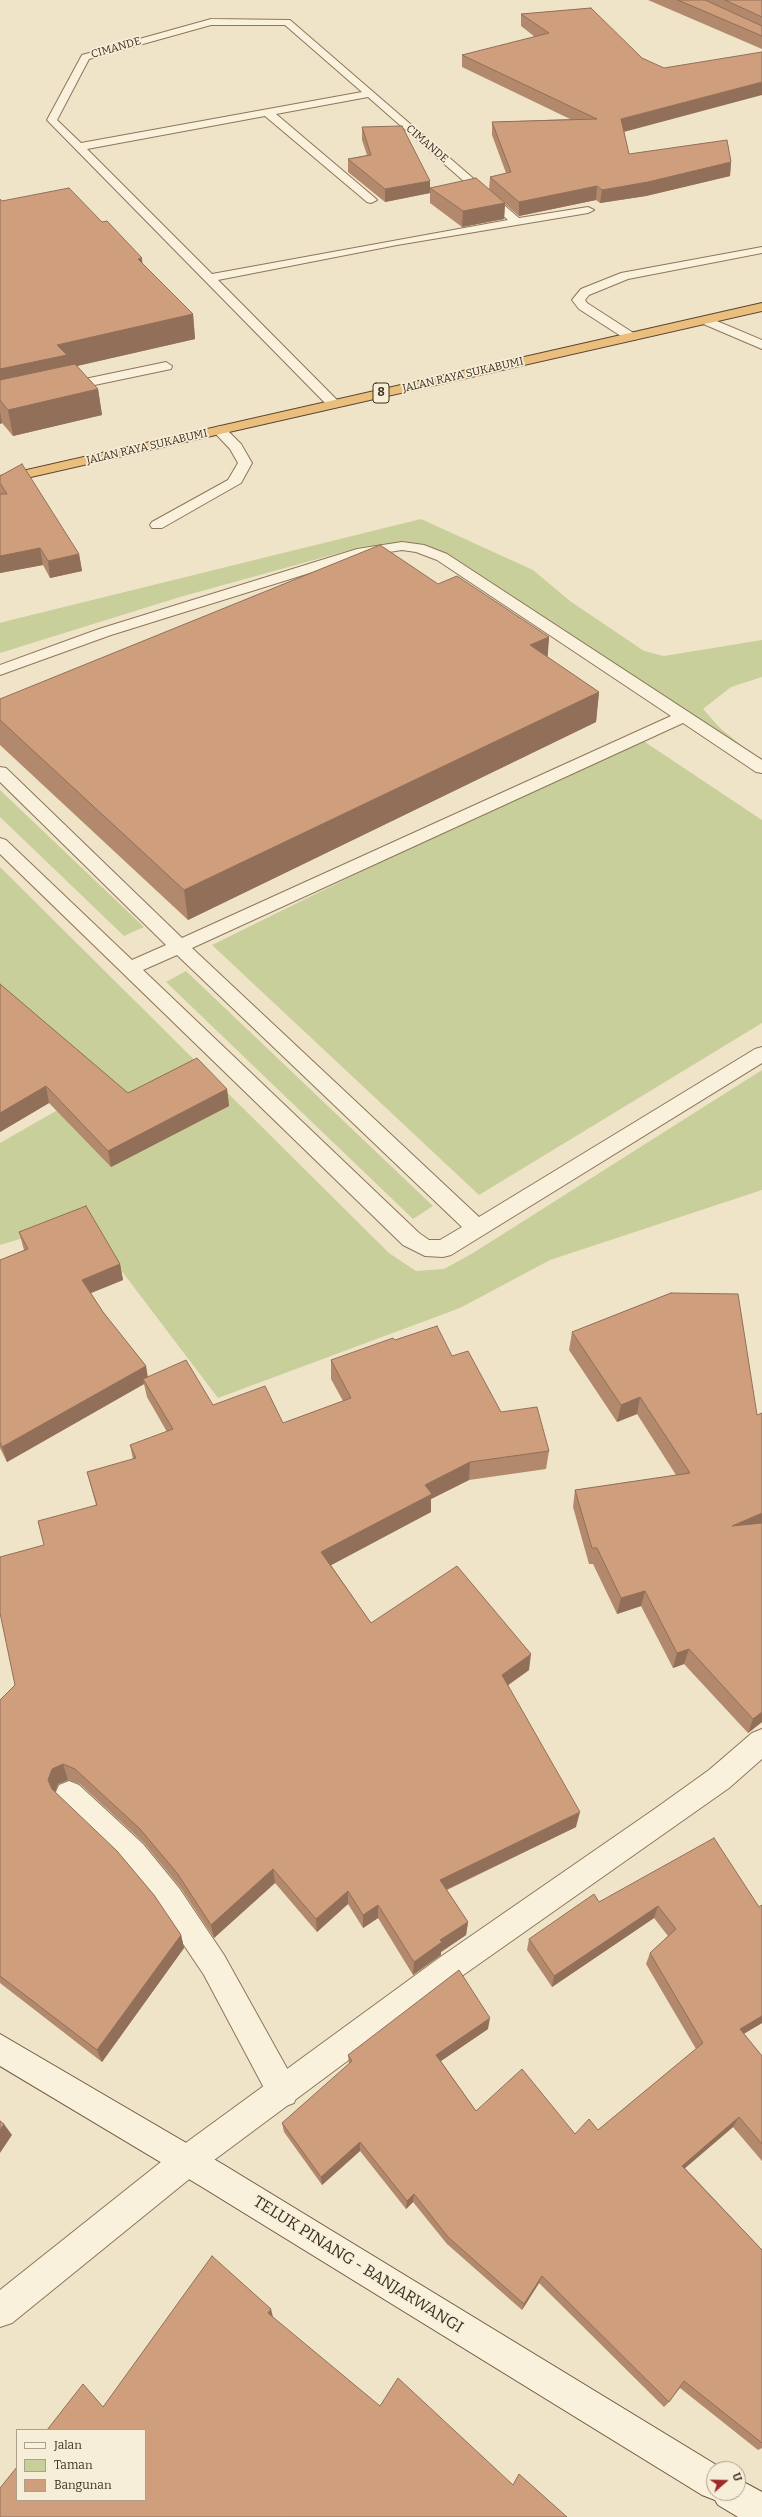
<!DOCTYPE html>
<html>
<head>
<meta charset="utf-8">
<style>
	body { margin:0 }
	#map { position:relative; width:762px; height:2517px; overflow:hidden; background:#f0e4c8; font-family:Bitter,serif }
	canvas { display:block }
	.legend { position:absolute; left:16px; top:2429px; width:130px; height:72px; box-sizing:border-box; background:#f7eed8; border:1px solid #ada18e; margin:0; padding:5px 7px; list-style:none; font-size:12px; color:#3d2e20 }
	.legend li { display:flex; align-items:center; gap:8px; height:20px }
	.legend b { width:20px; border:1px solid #ada18e }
	.north { position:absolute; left:706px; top:2461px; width:40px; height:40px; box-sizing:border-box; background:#f7eed8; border:1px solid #ada18e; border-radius:50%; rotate:70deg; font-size:11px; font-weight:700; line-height:16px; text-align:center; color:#3d2e20 }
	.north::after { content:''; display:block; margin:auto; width:14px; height:18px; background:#9e2a2b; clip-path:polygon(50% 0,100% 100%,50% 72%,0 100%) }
</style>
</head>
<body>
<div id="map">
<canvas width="762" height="2517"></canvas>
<ul class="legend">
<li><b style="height:5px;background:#faf1dc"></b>Jalan</li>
<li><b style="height:11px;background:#c9cf9b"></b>Taman</li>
<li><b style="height:11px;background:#cf9f7d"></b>Bangunan</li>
</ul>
<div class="north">U</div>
</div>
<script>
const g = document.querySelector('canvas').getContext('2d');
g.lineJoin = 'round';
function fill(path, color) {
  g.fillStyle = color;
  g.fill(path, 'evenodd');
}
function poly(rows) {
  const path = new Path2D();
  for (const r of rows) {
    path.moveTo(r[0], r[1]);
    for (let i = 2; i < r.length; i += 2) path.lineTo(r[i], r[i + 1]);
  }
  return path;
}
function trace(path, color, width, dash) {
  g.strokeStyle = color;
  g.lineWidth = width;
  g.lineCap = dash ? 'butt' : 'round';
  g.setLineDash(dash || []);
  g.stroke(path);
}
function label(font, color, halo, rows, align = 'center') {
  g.font = font + ' Bitter,serif';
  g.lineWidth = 3.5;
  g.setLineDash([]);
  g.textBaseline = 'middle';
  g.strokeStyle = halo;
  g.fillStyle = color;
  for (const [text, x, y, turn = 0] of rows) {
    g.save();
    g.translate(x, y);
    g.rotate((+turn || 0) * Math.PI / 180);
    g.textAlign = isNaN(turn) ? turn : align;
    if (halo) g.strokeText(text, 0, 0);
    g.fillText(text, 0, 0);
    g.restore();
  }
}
const green = poly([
	[421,519,533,570,570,601,644,651,664,656,762,640,762,677,731,687,703,709,720,728,762,762,413,544,361,547,180,597,0,653,0,623,3,622],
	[636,736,762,820,762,1023,479,1195,212,945],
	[0,790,144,927,124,936,0,817],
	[0,867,389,1253,416,1271,444,1269,473,1253,762,1070,762,1190,550,1260,460,1308,218,1398,83,1220,0,1245,0,1143,96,1088,0,1003],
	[186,971,433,1206,413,1219,166,982]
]);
const service = poly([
	[762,247,762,253,628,279,589,295,585,300,587,303,635,334,637,337,635,340,627,340,579,309,572,300,581,289,621,273,762,247],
	[166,362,172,366,171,369,61,392,54,388,61,384,166,362],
	[219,426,224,427,241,444,252,463,241,483,162,528,152,528,150,525,152,522,228,480,238,463,230,449,212,430,219,426],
	[402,542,424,545,447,554,762,760,762,773,756,772,683,723,192,948,479,1217,755,1049,762,1047,762,1063,451,1255,443,1257,425,1256,403,1245,0,854,0,838,6,840,132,960,166,945,0,782,0,767,6,768,182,938,671,716,437,560,416,552,402,550,364,556,111,635,0,675,0,665,99,629,357,549,402,542],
	[177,955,462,1227,440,1240,429,1240,419,1233,143,970,177,955],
	[69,1781,79,1785,143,1844,179,1888,224,1955,294,2081,298,2092,294,2103,283,2107,272,2103,204,1975,159,1908,123,1864,59,1803,55,1794,59,1785,69,1781]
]);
const minor = poly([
	[211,19,290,20,519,218,588,207,594,210,588,213,397,245,218,280,341,404,334,408,329,407,47,120,82,55,211,19],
	[211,25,285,25,362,92,81,143,57,120,89,59,211,25],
	[368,97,508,220,212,274,87,149,265,116,367,202,371,203,377,200,375,198,276,114,368,97],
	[705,316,762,340,762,349,701,323,699,320,705,316],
	[762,1729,762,1759,729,1788,459,1978,198,2172,12,2323,0,2327,0,2290,176,2150,439,1958,656,1808,709,1770,752,1733,762,1729]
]);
const secondary = poly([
	[0,2034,224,2165,723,2469,714,2469,714,2493,738,2493,738,2479,762,2492,762,2517,738,2517,718,2505,715,2500,702,2495,202,2187,0,2066,0,2034]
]);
const trunk = poly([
	[762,303,762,311,0,484,0,476,762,303]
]);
const wall = poly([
	[648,0,762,0,762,49],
	[591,8,624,132,629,154,731,162,730,176,646,196,600,203,596,200,519,216,505,204,504,219,462,227,430,203,430,193,385,202,348,172,348,159,367,155,362,140,362,127,430,188,489,190,490,177,506,173,492,135,492,122,570,119,462,67,462,55,535,37,521,26,521,14],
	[0,199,2,201,142,263,193,314,195,339,77,366,98,389,102,415,13,436,2,423,0,424],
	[0,476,79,554,82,571,50,578,43,565,0,573],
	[438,584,549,637,547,657,599,692,596,722,188,920,0,745,0,699],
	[0,984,128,1093,227,1089,229,1106,111,1167,49,1103,0,1132],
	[19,1232,120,1264,123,1280,91,1293,103,1312,146,1366,148,1377,213,1405,283,1423,343,1401,331,1379,331,1360,395,1340,452,1356,501,1412,549,1451,546,1469,469,1480,431,1499,431,1512,331,1565,371,1623,529,1670,508,1685,576,1827,447,1890,468,1922,466,1935,441,1952,441,1955,413,1975,378,1918,363,1928,348,1904,317,1932,275,1883,214,1938,180,1887,144,1843,80,1784,68,1780,58,1784,55,1792,181,1935,184,1948,102,2062,0,1983,0,1700,15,1685,44,1545,96,1505,87,1472,133,1459,130,1445,167,1432,147,1397,144,1384,7,1462,0,1448,0,1260,24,1250],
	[671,1293,762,1722,748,1733,684,1664,673,1668,641,1606,617,1614,593,1564,589,1564,573,1507,575,1490,676,1475,637,1414,617,1422,569,1350,572,1332],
	[599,1902,759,1907,762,1905,762,2023,744,2034,762,2056,762,2161,733,2127,685,2168,762,2250,762,2448,758,2450,680,2388,669,2402,664,2407,539,2283,522,2310,447,2244,413,2202,406,2209,360,2151,322,2185,284,2132,282,2123,349,2065,348,2055,488,2029,441,2061,476,2111,575,2134,598,2130,696,2049,646,1964,650,1953,668,1936,654,1918,552,1987,527,1950,529,1939]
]);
const shadedWall = poly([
	[762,82,762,95,620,133,621,119],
	[731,162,730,176,646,196,600,203,602,190],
	[430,181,430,193,385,202,385,189],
	[597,186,596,200,519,216,519,202],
	[505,203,504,219,462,227,463,211],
	[142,258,144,282,138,259],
	[193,314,195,339,68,368,0,395,0,369,57,345],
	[98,389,102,415,13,436,8,410],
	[0,411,2,423,0,424],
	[40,548,43,565,0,573,0,556],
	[79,554,82,571,50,578,48,561],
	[549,637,547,667,530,645],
	[599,692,596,722,188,920,184,890],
	[46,1086,49,1103,0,1132,0,1113],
	[227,1089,229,1106,111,1167,108,1151],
	[120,1264,123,1280,86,1295,82,1280],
	[146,1366,148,1382,143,1379,144,1384,7,1462,2,1447],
	[640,1397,637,1414,617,1422,621,1405],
	[470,1462,469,1480,431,1499,431,1512,322,1570,321,1552,425,1485],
	[762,1513,762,1527,732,1526],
	[645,1591,641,1606,617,1614,621,1598],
	[689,1649,684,1664,673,1668,677,1653],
	[531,1654,529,1670,500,1691,502,1675],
	[762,1712,762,1722,748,1733,753,1719],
	[63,1764,68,1780,58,1784,54,1795,48,1780,52,1769],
	[580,1812,576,1827,439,1893,440,1880],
	[273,1869,275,1883,214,1938,211,1925],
	[348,1891,348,1904,317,1932,316,1919],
	[378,1905,378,1918,363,1928,363,1915],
	[658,1906,654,1918,552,1987,554,1976],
	[468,1922,466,1935,441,1952,441,1955,413,1975,414,1962,440,1940],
	[181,1935,184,1948,102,2062,97,2050],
	[762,2016,762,2023,734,2039,740,2029],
	[490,2018,488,2029,435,2065,436,2055],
	[739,2117,733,2127,677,2175,682,2166],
	[4,2124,12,2135,0,2153,0,2130],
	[360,2142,360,2151,322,2185,321,2177],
	[414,2194,413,2202,406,2209,407,2201],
	[542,2276,539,2283,522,2310,524,2304],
	[271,2309,273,2317,271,2321,268,2313]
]);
const building = poly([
	[678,0,705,0,762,26,762,36,678,0],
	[725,0,762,0,762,17,725,0],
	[591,8,642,58,664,68,762,52,762,82,621,119,629,154,727,140,731,162,648,182,602,190,597,186,519,202,490,177,511,172,492,122,597,119,462,55,549,33,521,14,591,8],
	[402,126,430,181,385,189,348,159,371,155,362,127,402,126],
	[476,178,505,203,463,211,430,188,476,178],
	[69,188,102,222,107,221,142,258,138,259,193,314,57,345,67,355,0,369,0,199,2,201,69,188],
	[75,364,98,389,8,410,0,400,0,380,75,364],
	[22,464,79,554,48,561,40,548,0,556,0,494,7,494,0,483,0,476,22,464],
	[380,545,438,584,457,576,549,637,530,645,599,692,184,890,0,720,0,699,380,545],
	[0,984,128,1093,197,1058,227,1089,108,1151,46,1086,0,1113,0,984],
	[86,1206,120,1264,82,1280,103,1312,146,1366,2,1447,0,1442,0,1260,28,1249,19,1232,86,1206],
	[671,1293,738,1294,757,1415,762,1413,762,1513,732,1526,762,1523,762,1712,753,1719,689,1649,677,1653,645,1591,621,1598,597,1548,592,1548,575,1490,690,1473,640,1397,621,1405,572,1332,671,1293],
	[437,1326,452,1356,468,1351,501,1412,537,1407,549,1451,470,1462,425,1485,432,1494,321,1552,371,1623,457,1566,531,1654,502,1675,580,1812,440,1880,468,1922,440,1940,442,1942,414,1962,378,1905,363,1915,348,1891,316,1919,273,1869,211,1925,177,1873,140,1829,75,1769,63,1764,52,1769,48,1780,52,1789,117,1851,154,1895,181,1935,97,2050,0,1976,0,1700,15,1685,0,1613,0,1557,44,1545,38,1521,97,1505,87,1472,136,1458,130,1445,173,1429,143,1379,186,1360,213,1405,265,1386,283,1423,351,1398,331,1360,393,1338,395,1340,437,1326],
	[714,1838,759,1907,762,1905,762,2016,740,2029,762,2056,762,2144,739,2117,682,2166,762,2250,762,2443,684,2381,669,2402,542,2276,524,2304,448,2237,414,2194,407,2201,360,2142,321,2177,282,2123,352,2061,348,2055,459,1970,490,2018,436,2055,476,2111,522,2069,575,2134,589,2119,598,2130,703,2043,650,1953,676,1929,658,1906,554,1976,529,1939,594,1894,599,1902,714,1838],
	[0,2121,4,2124,0,2130,0,2121],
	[212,2256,271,2309,268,2313,380,2406,398,2378,513,2485,519,2474,567,2517,0,2517,0,2488,17,2467,17,2500,145,2500,145,2430,47,2430,83,2384,103,2407,212,2256]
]);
const farStreetnames = [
	["CIMANDE",116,48,-16],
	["CIMANDE",427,144,41],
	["JALAN RAYA SUKABUMI",463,375,-13],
	["JALAN RAYA SUKABUMI",147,447,-13]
];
const shields = [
	[381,393,16]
];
const shieldNames = [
	["8",381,393]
];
const nearStreetnames = [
	["TELUK PINANG - BANJARWANGI",358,2265,32]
];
fill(green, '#c9cf9b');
trace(service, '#8d765c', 2);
trace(minor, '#8d765c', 2);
trace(secondary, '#6f573f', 2);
trace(trunk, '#5b4430', 2);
fill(service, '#faf1dc');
fill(minor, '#faf1dc');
fill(secondary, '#faf1dc');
fill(trunk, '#eabe7c');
fill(wall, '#b2896c');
fill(shadedWall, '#916f58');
fill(building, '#cf9f7d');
trace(building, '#916f58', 1);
label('11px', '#3d2e20', '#f7eed8', farStreetnames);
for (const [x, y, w] of shields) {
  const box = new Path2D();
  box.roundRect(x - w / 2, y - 10, w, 20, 3);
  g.fillStyle = '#f7eed8';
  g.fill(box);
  trace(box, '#3d2e20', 1);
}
label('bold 12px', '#3d2e20', null, shieldNames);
label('16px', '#3d2e20', '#f7eed8', nearStreetnames);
</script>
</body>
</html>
